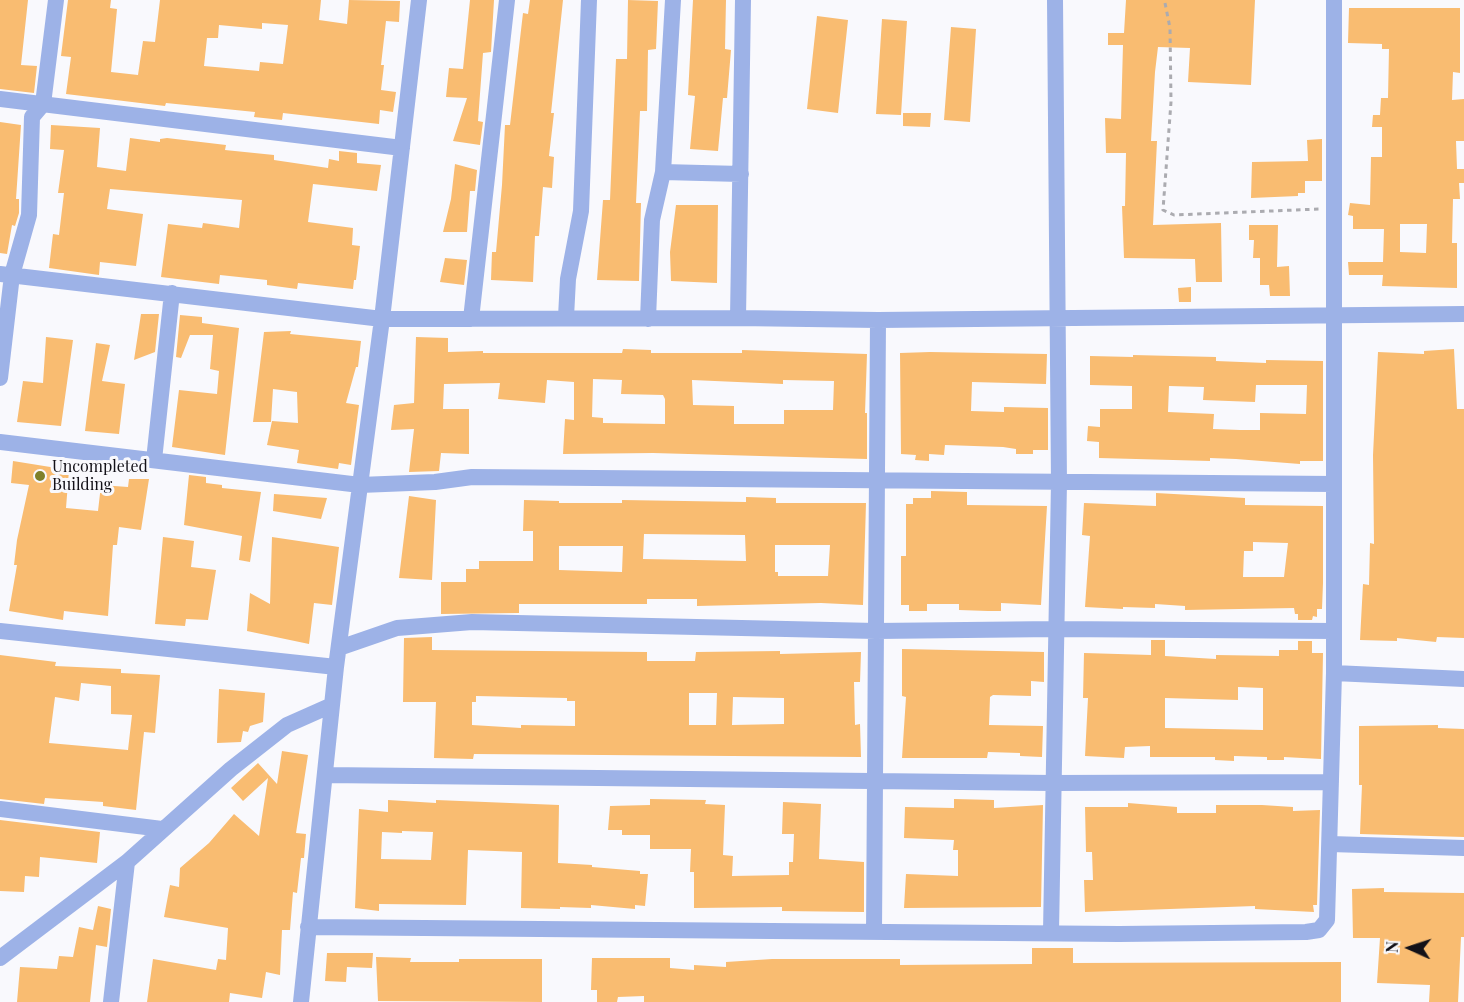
<!DOCTYPE html>
<html>
<head>
<meta charset="utf-8">
<style>
	body { margin:0 }
	#map { position:relative; width:1464px; height:1002px; overflow:hidden; background:#f9f9fd; font-family:"Playfair Display",serif }
	canvas { display:block }
	.north { position:absolute; left:1380px; top:918px; width:60px; height:60px; -webkit-text-stroke:4px #f9f9fd; paint-order:stroke; rotate:273deg; font-size:16px; font-weight:700; line-height:24px; text-align:center; color:#131118 }
	.north::after { content:''; display:block; margin:auto; width:21px; height:27px; background:#131118; clip-path:polygon(50% 0,100% 100%,50% 72%,0 100%) }
</style>
</head>
<body>
<div id="map">
<canvas width="1464" height="1002"></canvas>
<div class="north">N</div>
</div>
<script>
const g = document.querySelector('canvas').getContext('2d');
g.lineJoin = 'round';
function fill(path, color) {
  g.fillStyle = color;
  g.fill(path, 'evenodd');
}
function poly(rows) {
  const path = new Path2D();
  for (const r of rows) {
    path.moveTo(r[0], r[1]);
    for (let i = 2; i < r.length; i += 2) path.lineTo(r[i], r[i + 1]);
  }
  return path;
}
function trace(path, color, width, dash) {
  g.strokeStyle = color;
  g.lineWidth = width;
  g.lineCap = dash ? 'butt' : 'round';
  g.setLineDash(dash || []);
  g.stroke(path);
}
function label(font, color, halo, rows, align = 'center') {
  g.font = font + ' "Playfair Display",serif';
  g.lineWidth = 6;
  g.setLineDash([]);
  g.textBaseline = 'middle';
  g.strokeStyle = halo;
  g.fillStyle = color;
  for (const [text, x, y, turn = 0] of rows) {
    g.save();
    g.translate(x, y);
    g.rotate((+turn || 0) * Math.PI / 180);
    g.textAlign = isNaN(turn) ? turn : align;
    if (halo) g.strokeText(text, 0, 0);
    g.fillText(text, 0, 0);
    g.restore();
  }
}
const building = poly([
	[0,0,28,0,21,65,37,66,34,93,0,89],
	[68,0,111,0,110,8,117,9,111,72,138,75,143,41,155,42,160,0,321,0,319,20,347,24,349,0,400,1,399,22,386,21,381,65,384,65,381,90,396,92,393,112,380,110,379,124,283,113,282,120,254,117,255,112,166,103,165,106,66,94,71,57,61,56],
	[262,23,288,25,283,64,260,62,259,71,204,66,207,38,218,38,219,25,262,29],
	[470,0,494,0,491,52,483,53,478,121,483,122,480,145,453,141,467,98,446,97,449,68,463,69],
	[530,0,563,0,551,113,554,113,549,156,554,157,552,188,543,187,539,236,535,236,533,282,491,280,492,252,496,252,502,185,505,125,510,125,523,13,528,14],
	[628,0,658,1,656,49,648,50,647,111,640,111,636,203,641,203,639,281,597,280,603,200,610,200,616,59,627,59],
	[693,0,726,0,725,49,731,50,727,98,723,98,718,151,690,149,695,96,688,95],
	[1126,0,1255,0,1251,85,1188,82,1190,48,1158,47,1155,72,1151,141,1157,141,1153,225,1221,223,1222,282,1196,282,1195,259,1124,258,1122,206,1125,206,1126,153,1106,153,1105,118,1121,119,1123,45,1108,45,1108,33,1124,33],
	[1349,8,1460,8,1460,73,1453,72,1452,100,1464,99,1464,141,1456,141,1457,169,1464,169,1464,183,1459,183,1460,199,1453,199,1452,243,1457,243,1457,288,1382,286,1383,275,1349,275,1348,262,1383,262,1384,229,1353,229,1353,216,1348,215,1350,203,1370,205,1371,157,1382,157,1382,127,1372,127,1373,115,1380,115,1381,98,1388,98,1389,49,1382,49,1382,44,1348,43],
	[1400,224,1427,224,1426,253,1400,252],
	[817,16,848,20,838,113,807,109],
	[882,19,907,21,901,115,876,114],
	[951,27,976,29,970,122,944,120],
	[903,113,931,113,930,127,903,126],
	[0,122,21,125,16,199,19,199,19,213,15,226,12,225,7,254,0,253],
	[51,125,100,128,97,167,126,171,130,138,160,142,160,139,167,138,226,145,225,150,274,155,274,160,328,168,329,159,339,161,339,151,357,153,357,163,381,165,377,191,313,184,308,222,353,228,352,245,360,246,356,280,354,280,353,289,298,283,297,289,267,285,267,280,220,275,219,284,161,277,168,224,202,228,203,223,239,228,242,200,110,189,107,209,143,214,136,266,100,262,99,275,49,268,53,234,59,235,64,193,58,193,64,150,50,149],
	[1322,139,1322,181,1305,181,1305,193,1298,193,1298,196,1251,198,1252,162,1308,161,1307,140],
	[455,164,477,170,475,191,470,191,467,232,443,232,451,199],
	[676,205,718,205,717,283,671,281,670,252],
	[1249,225,1278,225,1277,267,1289,266,1290,296,1270,296,1269,285,1260,285,1260,258,1253,258,1254,240,1249,240],
	[445,258,467,260,464,285,440,282],
	[1191,287,1191,302,1179,302,1178,288],
	[141,314,159,314,155,352,134,360],
	[180,315,202,317,202,323,239,328,225,455,172,447,179,390,217,394,219,371,210,369,213,335,190,335,181,358,176,357],
	[291,331,290,334,361,341,358,367,356,367,346,403,359,405,351,465,339,463,338,469,297,463,299,450,267,445,272,421,298,423,297,392,273,389,271,422,253,422,264,332],
	[46,337,73,340,61,426,17,422,23,381,43,383],
	[416,337,448,338,448,352,483,351,483,353,622,353,623,349,651,350,651,353,742,353,742,350,867,354,865,413,867,413,867,459,653,453,563,454,565,419,574,420,574,382,547,380,545,403,498,399,500,383,444,384,443,409,469,409,469,454,441,453,439,471,409,472,414,429,391,430,394,405,414,403],
	[593,379,622,380,621,394,663,395,665,399,665,424,603,423,603,418,592,417],
	[692,380,783,384,783,380,834,381,833,410,784,410,784,424,734,424,734,406,693,405],
	[96,343,110,345,102,381,125,384,119,434,85,431],
	[1454,349,1457,409,1464,409,1464,638,1437,637,1436,642,1397,638,1397,641,1360,640,1363,584,1369,585,1370,543,1374,544,1373,455,1378,352,1424,354,1424,351],
	[930,352,1047,354,1046,384,972,382,971,411,1004,412,1004,407,1048,408,1048,450,1033,450,1033,454,1016,454,1016,449,1003,447,945,445,944,455,929,454,929,461,915,460,916,455,901,454,900,353],
	[1133,355,1216,357,1216,361,1266,363,1266,360,1323,361,1323,461,1300,461,1300,464,1236,459,1210,458,1210,461,1099,458,1099,442,1087,441,1088,426,1100,427,1100,409,1132,409,1132,386,1090,385,1090,356,1133,357],
	[1256,385,1307,385,1306,414,1260,413,1260,430,1240,430,1213,429,1214,414,1168,412,1169,386,1204,387,1203,400,1255,402],
	[13,461,69,470,66,508,98,511,101,485,128,487,129,479,149,479,141,530,119,527,117,545,113,545,108,616,64,611,63,620,9,611,17,565,14,565,17,540,29,485,11,483],
	[189,475,206,477,206,483,222,485,222,488,261,492,250,562,239,560,242,536,184,525],
	[931,491,967,492,967,505,1047,506,1041,605,1001,603,1001,611,988,611,959,610,959,604,927,604,927,611,909,611,909,605,901,605,901,556,906,556,906,504,913,504,913,498,931,498],
	[1156,493,1245,498,1245,505,1323,506,1323,583,1322,609,1317,609,1317,617,1313,616,1312,620,1298,620,1298,614,1295,614,1294,608,1185,610,1185,606,1155,604,1155,608,1123,607,1123,609,1085,607,1090,536,1082,535,1084,503,1156,506],
	[1253,542,1288,543,1284,577,1243,577,1244,551,1253,551],
	[274,494,327,498,321,519,273,511],
	[409,496,436,500,432,580,399,578],
	[746,497,776,498,776,503,866,503,863,605,821,603,697,606,697,599,647,599,647,604,519,604,519,613,441,614,441,582,466,582,466,569,479,569,479,561,533,561,533,531,523,531,524,500,559,501,559,503,622,503,622,500,746,502],
	[644,534,745,535,746,561,643,559],
	[775,545,830,545,828,576,778,576,778,572,775,572],
	[559,546,623,546,622,572,559,570],
	[163,537,194,541,191,567,216,570,208,620,186,619,185,626,155,624],
	[272,537,339,547,332,605,314,603,309,644,247,631,250,593,270,604],
	[432,637,432,650,647,652,647,661,695,661,696,652,780,651,780,654,861,652,860,682,854,682,855,725,860,724,861,757,474,754,473,759,434,758,436,702,403,702,404,638],
	[689,693,717,693,716,725,689,725],
	[476,696,567,698,567,701,575,701,575,726,521,725,521,728,472,725,472,702,476,702],
	[733,697,784,698,784,724,732,725],
	[1151,640,1165,640,1165,656,1216,659,1216,655,1279,656,1279,650,1298,650,1298,641,1312,641,1312,653,1323,653,1321,759,1284,757,1284,760,1267,760,1267,757,1234,756,1234,761,1215,760,1215,757,1150,757,1150,746,1125,747,1124,758,1085,756,1088,698,1083,698,1084,653,1151,655],
	[1238,687,1263,688,1263,730,1165,728,1165,698,1238,700],
	[902,649,1044,652,1044,682,1031,681,1031,696,993,695,990,697,989,725,1043,726,1042,757,1020,756,1020,753,988,752,987,758,902,758,906,697,902,696],
	[0,655,56,662,55,666,121,669,121,673,160,675,155,733,144,732,136,810,103,806,103,802,45,798,44,804,0,799],
	[81,683,111,686,111,714,132,715,128,750,49,743,55,697,79,701],
	[219,689,265,693,263,722,250,726,248,732,243,731,241,742,217,743],
	[1438,725,1438,728,1464,729,1464,837,1360,834,1362,785,1359,785,1359,726],
	[282,751,308,755,296,833,306,834,304,858,301,858,297,893,293,892,290,930,282,930,280,975,266,972,262,998,230,993,229,1002,147,1002,153,959,216,970,218,959,226,960,228,928,164,917,170,885,179,887,180,868,209,843,234,814,259,836,268,778,243,801,231,788,258,763,277,784],
	[650,799,706,800,705,804,725,805,723,855,733,856,732,876,789,875,789,862,793,862,794,834,782,834,783,802,821,804,819,859,864,862,864,912,782,911,782,907,694,908,694,872,690,872,691,849,650,849,650,835,622,835,622,830,608,830,610,806,650,805],
	[954,799,994,800,994,808,1043,805,1041,907,904,908,906,874,958,876,958,850,953,850,954,840,904,838,905,807,954,808],
	[388,800,436,803,436,800,559,805,558,863,592,865,592,867,640,871,640,874,648,874,645,906,635,905,635,909,591,905,591,908,560,907,560,909,521,908,522,852,468,850,466,905,379,904,379,911,355,908,359,809,388,812],
	[402,831,433,832,431,860,381,859,382,832,402,833],
	[1128,803,1177,807,1177,813,1216,813,1216,805,1262,805,1293,807,1293,811,1320,810,1317,905,1313,905,1314,912,1255,909,1255,906,1085,912,1084,880,1093,880,1092,852,1086,852,1085,807,1128,807],
	[0,820,100,832,97,863,40,857,39,877,25,876,24,892,0,891],
	[1384,888,1384,892,1464,893,1464,937,1461,937,1458,1002,1429,1002,1430,985,1377,983,1380,938,1353,938,1352,889],
	[98,906,111,909,107,947,96,945,90,1002,17,1002,20,967,57,969,59,956,73,957,79,927,93,930],
	[1032,948,1073,948,1073,963,1341,962,1341,1002,644,1002,644,996,618,997,617,1002,597,1002,597,990,591,990,592,958,670,958,670,968,694,970,694,965,726,967,726,962,772,959,900,959,900,965,1032,964],
	[327,953,373,953,372,968,347,967,346,982,325,981],
	[376,957,411,958,410,962,459,962,459,959,542,959,542,1002,378,1001]
]);
const path = poly([
	[1165,3,1170,28,1171,102,1163,210,1174,215,1319,209]
]);
const minor = poly([
	[0,99,402,148],
	[663,172,673,0],
	[0,274,382,319,738,318,743,0],
	[566,317,568,279,581,211,589,0],
	[738,318,878,320,1464,314],
	[471,319,507,0],
	[648,319,652,220,663,172,741,174],
	[0,378,12,275,29,215,32,117,43,104,56,0],
	[0,442,360,485,435,482,472,477,1334,484],
	[154,460,172,293],
	[0,631,336,667],
	[339,648,397,628,472,622,876,631,1056,629,1334,631],
	[1334,673,1464,679],
	[325,775,1053,783,1331,782],
	[0,809,162,829],
	[1330,844,1464,848],
	[308,927,1119,934,1306,932,1319,930,1327,920,1334,673,1334,0],
	[874,932,878,320],
	[1051,932,1059,482,1055,0],
	[0,958,127,862,231,769,287,725,332,705],
	[111,1002,127,862],
	[301,1002,336,667,382,319,419,0]
]);
const markers = [
	[40,476,6,"#7f8029"]
];
const poiNames = [
	["Uncompleted",52,467],
	["Building",52,485]
];
fill(building, '#f9bc71');
trace(path, '#ababb0', 3, [4.5, 4.5]);
trace(minor, '#9db2e7', 16);
for (const [x, y, r, color] of markers) {
  const dot = new Path2D();
  dot.arc(x, y, r, 0, 2 * Math.PI);
  g.fillStyle = color;
  g.fill(dot);
  trace(dot, '#f9f9fd', 2);
}
label('16px', '#131118', '#f9f9fd', poiNames, 'left');
</script>
</body>
</html>
